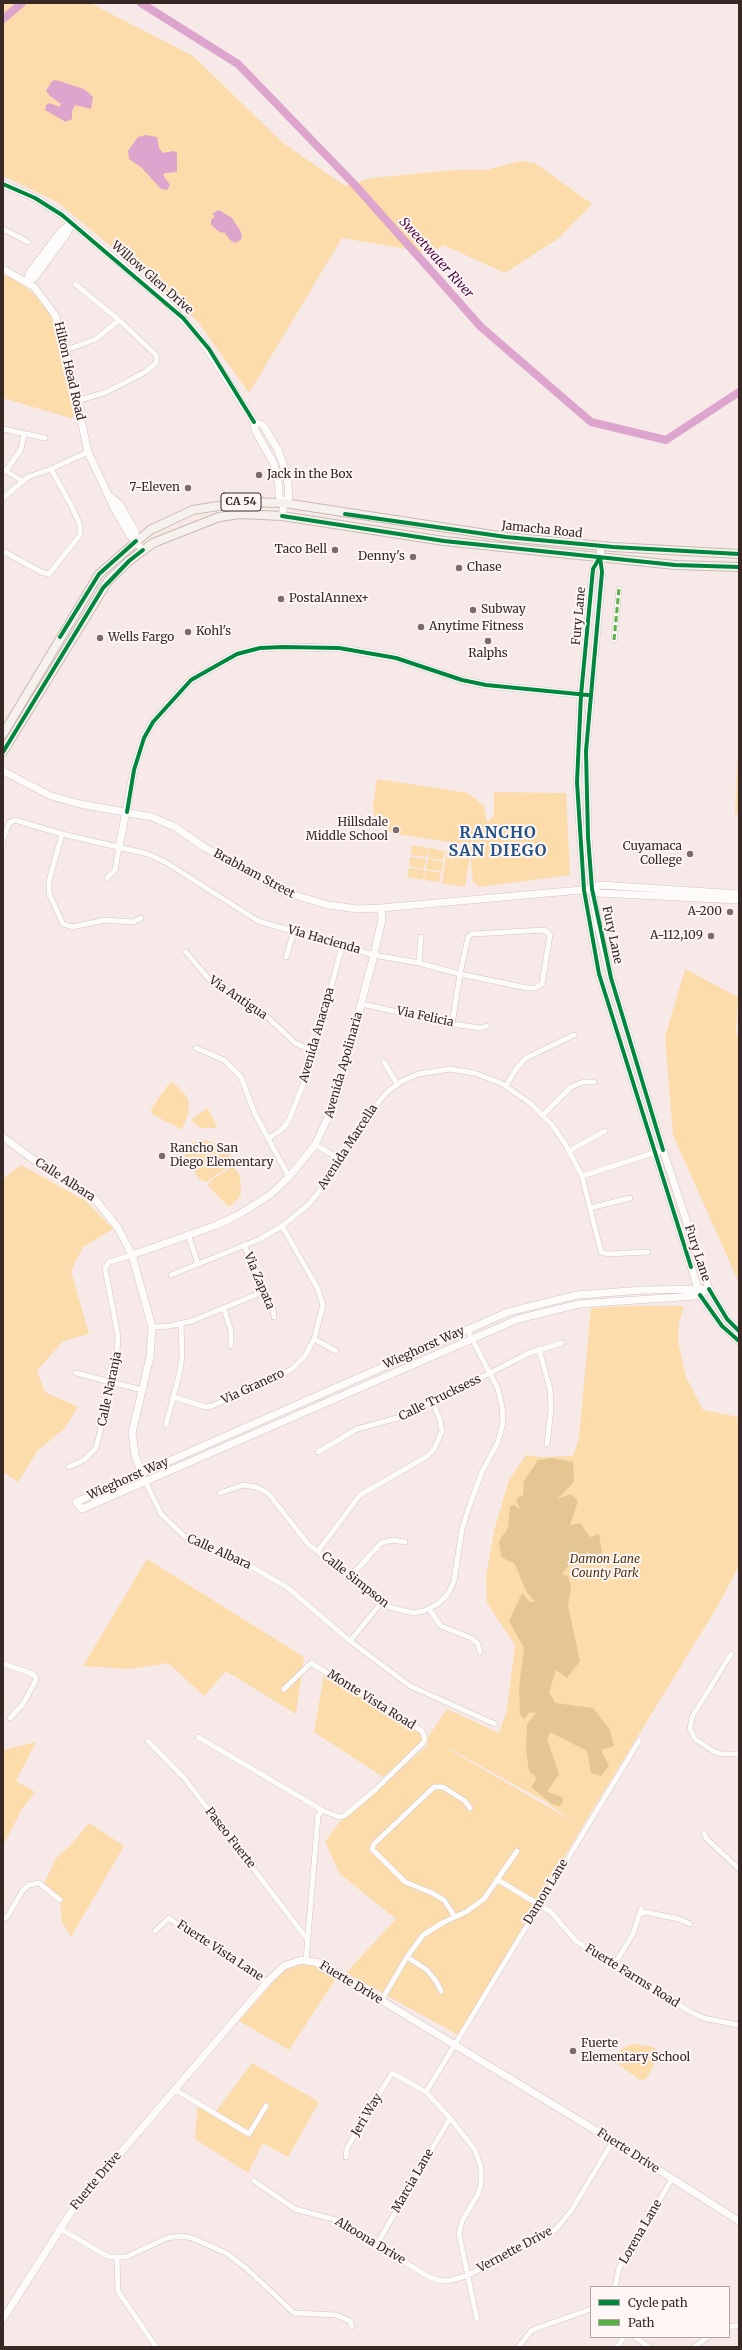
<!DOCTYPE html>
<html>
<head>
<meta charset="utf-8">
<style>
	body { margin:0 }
	#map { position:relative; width:742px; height:2350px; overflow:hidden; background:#f7e9e7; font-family:Merriweather,serif }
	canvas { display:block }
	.frame { position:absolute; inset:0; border:4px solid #372826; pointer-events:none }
	.legend { position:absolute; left:590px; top:2286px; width:140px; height:52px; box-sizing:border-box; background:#fff6f5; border:1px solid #afa4a2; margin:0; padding:5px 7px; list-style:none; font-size:12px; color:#372826 }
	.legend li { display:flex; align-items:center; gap:8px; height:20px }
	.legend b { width:20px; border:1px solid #afa4a2 }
</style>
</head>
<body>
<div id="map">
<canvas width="742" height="2350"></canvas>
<div class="frame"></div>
<ul class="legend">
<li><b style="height:5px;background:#00873e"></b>Cycle path</li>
<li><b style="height:5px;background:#56b245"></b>Path</li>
</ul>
</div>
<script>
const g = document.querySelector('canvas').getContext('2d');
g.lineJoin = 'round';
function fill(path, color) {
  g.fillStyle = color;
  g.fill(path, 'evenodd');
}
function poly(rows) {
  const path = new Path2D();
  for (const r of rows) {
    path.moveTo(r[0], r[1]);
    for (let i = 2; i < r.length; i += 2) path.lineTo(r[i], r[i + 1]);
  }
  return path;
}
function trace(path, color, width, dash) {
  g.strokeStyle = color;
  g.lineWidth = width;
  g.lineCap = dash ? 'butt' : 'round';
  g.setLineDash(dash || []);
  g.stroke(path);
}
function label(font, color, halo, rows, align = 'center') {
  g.font = font + ' Merriweather,serif';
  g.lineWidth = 4;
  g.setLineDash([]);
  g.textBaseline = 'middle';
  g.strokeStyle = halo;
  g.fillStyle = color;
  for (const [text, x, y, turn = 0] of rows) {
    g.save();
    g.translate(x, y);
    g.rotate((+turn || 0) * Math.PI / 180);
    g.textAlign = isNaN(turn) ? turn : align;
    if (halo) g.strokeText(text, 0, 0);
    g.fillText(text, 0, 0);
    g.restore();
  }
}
const green = poly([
	[3,3,90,3,193,56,282,142,345,186,372,178,455,170,486,170,521,161,535,163,592,204,559,238,505,273,443,245,430,253,342,238,249,393,198,322,146,275,57,202,3,176],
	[3,274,20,283,39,298,49,312,59,335,75,417,70,418,3,398],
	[738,750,739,750,739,816,735,813],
	[377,779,468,793,484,806,487,823,494,815,494,792,566,793,570,875,480,887,473,882,470,854,465,887,442,883,447,850,470,853,469,843,464,844,395,834,381,828,375,818,373,806],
	[412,845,428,848,427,857,411,855],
	[429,848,445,851,443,860,428,858],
	[410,857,426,859,424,869,409,866],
	[428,859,443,862,442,871,426,869],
	[409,868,424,870,423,880,407,877],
	[425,870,441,873,439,882,424,880],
	[685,969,738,997,736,1031,739,1043,739,1283,673,1135,665,1037],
	[171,1081,183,1092,188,1099,189,1111,182,1130,152,1114,151,1109],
	[207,1108,217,1126,215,1128,200,1128,191,1120],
	[206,1140,226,1148,234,1163,206,1182,199,1179,180,1149,190,1143],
	[21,1165,86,1201,113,1229,83,1247,71,1271,89,1334,63,1341,37,1371,45,1392,78,1407,64,1429,38,1450,18,1482,3,1472,3,1179],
	[233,1166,240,1176,241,1194,237,1200,229,1207,208,1186,210,1181],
	[630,1306,684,1306,679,1322,678,1342,686,1377,703,1410,739,1417,739,1566,717,1607,582,1827,460,2036,346,1973,396,1919,340,1874,325,1842,342,1819,427,1746,428,1738,383,1777,314,1732,324,1675,428,1737,447,1709,499,1733,507,1710,515,1645,487,1603,486,1577,494,1531,509,1480,526,1455,540,1457,573,1456,579,1438,591,1308],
	[448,1748,544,1801,576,1823,448,1749],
	[147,1559,304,1657,296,1714,226,1671,204,1696,168,1663,130,1669,83,1666],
	[36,1742,16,1781,35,1792,21,1811,3,1846,3,1750],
	[89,1823,124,1846,71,1937,62,1922,60,1900,43,1886,56,1858,69,1847],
	[303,1964,316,1967,333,1976,335,1980,289,2050,239,2021,284,1970],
	[633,2044,652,2047,661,2052,646,2079,640,2080,611,2059,623,2048],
	[252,2063,319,2102,288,2157,263,2143,248,2173,195,2139,198,2103,215,2113]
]);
const forest = poly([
	[552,1458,573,1462,574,1482,557,1499,571,1494,578,1501,570,1525,580,1523,590,1537,599,1534,602,1554,592,1557,587,1551,585,1565,579,1558,573,1559,562,1574,568,1576,571,1588,568,1606,580,1661,567,1678,556,1670,549,1692,555,1703,593,1708,610,1730,614,1746,601,1750,609,1766,601,1776,591,1773,587,1751,550,1732,547,1739,559,1774,547,1792,562,1797,563,1801,560,1806,552,1804,531,1787,537,1778,529,1771,526,1749,527,1724,536,1713,530,1712,524,1719,520,1714,519,1688,524,1648,509,1621,522,1593,530,1602,535,1602,526,1591,515,1564,501,1557,499,1541,508,1528,510,1506,515,1505,520,1510,516,1499,523,1495,524,1481,538,1460]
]);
const water = poly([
	[56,80,84,89,90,94,93,97,91,109,75,105,72,111,72,119,66,122,45,110,46,105,49,103,60,107,61,104,50,96,46,91,52,81],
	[146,135,157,137,159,148,163,153,174,151,177,153,177,172,165,173,163,175,170,185,167,190,161,189,142,168,129,159,128,151,138,137],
	[219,210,232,218,241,232,242,238,239,241,235,243,230,240,224,232,221,233,211,225,211,220,215,216,212,214]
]);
const river = poly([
	[141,3,238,64,354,184,481,327,591,422,666,440,739,392],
	[3,19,22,3]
]);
const street = poly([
	[3,229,28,242],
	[75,284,119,320,154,353,157,357,156,363,145,372,126,382,104,393,76,401],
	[66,350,96,339,119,320],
	[3,429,45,438],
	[3,469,22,481],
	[6,471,21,449,24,435],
	[3,498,28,477,51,469,88,452],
	[3,551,41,572,49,574,80,535,80,525,71,505,51,469],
	[614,640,619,589],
	[62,834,49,881,49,893,63,924,72,927,105,920,133,922,141,918],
	[3,839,9,823,15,820,62,834,148,854,167,863,258,921,374,955,419,963,460,974,527,988,535,988,542,984,550,935,545,930,472,934,468,937,460,974,452,1024],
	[3,844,3,848],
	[107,878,115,870,119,847],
	[186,952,214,985,260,1010,295,1043,315,1052],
	[286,957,294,931],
	[419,963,421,937],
	[362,1004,452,1024,481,1028,487,1026],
	[196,1048,224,1060,241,1077,255,1114,289,1177],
	[384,1062,397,1084],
	[506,1086,516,1069,526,1058,574,1035],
	[543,1115,571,1087,583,1082,594,1082],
	[269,1138,281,1130,288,1122,309,1070,342,946],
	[315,1145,342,1160],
	[569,1151,605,1131],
	[582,1176,663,1150],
	[590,1208,630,1198],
	[188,1234,198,1264],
	[244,1245,273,1310,274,1317],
	[171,1275,260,1239,282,1226,307,1206,325,1185,367,1116,387,1092,402,1081,418,1074,450,1069,474,1073,501,1083,530,1103,552,1125,564,1142,582,1176,601,1252,607,1254,648,1252],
	[224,1309,231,1331,231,1346],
	[152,1327,169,1326,192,1321,265,1291],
	[314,1339,336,1351],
	[539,1349,550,1389,551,1409,547,1444],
	[76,1373,142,1390],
	[174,1397,206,1407,212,1406,275,1378,292,1369,305,1356,314,1339,323,1305,318,1289,282,1226],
	[166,1425,180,1371,182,1356,181,1324],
	[318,1452,357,1429,408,1415,529,1353,562,1343],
	[69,1467,84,1460,96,1448,116,1368,118,1336,105,1268,109,1262,132,1255],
	[145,1481,161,1514,184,1536,200,1546,247,1564,288,1588,350,1641,410,1686,495,1724],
	[220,1493,243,1485,256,1487,268,1493,308,1544,389,1607,413,1613,424,1611,438,1604,448,1594,454,1581,462,1529,470,1504,482,1472,498,1442,503,1423,502,1407,498,1389,467,1329],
	[318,1551,360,1495,426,1457,434,1449,442,1431,439,1417,433,1403],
	[351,1576,381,1543,393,1540,405,1542],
	[429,1609,441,1626,471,1638,478,1644,480,1652],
	[350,1641,382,1602],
	[731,1654,692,1717,690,1729,695,1739,715,1752,722,1754,739,1754],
	[3,1664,28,1672,35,1676,36,1680,23,1704,10,1718],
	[284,1689,311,1663,422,1731,425,1739,423,1743,375,1790,344,1816,339,1817,322,1810,318,1816,306,1960],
	[198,1737,322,1810],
	[148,1741,185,1779,307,1939],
	[704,1833,706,1838,739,1869],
	[498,1880,551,1912,576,1941,689,2011,703,2018,739,2025],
	[641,1914,645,1912,679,1919,690,1924],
	[455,1917,444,1900,432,1893,405,1882,372,1849,374,1844,434,1787,443,1787,465,1801,470,1808],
	[3,1919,7,1917,23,1890,29,1885,39,1883,60,1900],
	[155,1931,169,1918,193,1936,267,1982],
	[407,1957,427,1970,436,1981,441,1991],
	[614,1965,633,1934,641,1909],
	[381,2001,407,1957,423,1935,444,1922,466,1912,484,1899,517,1851],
	[174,2089,249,2134,266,2106],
	[426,2092,639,1741],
	[346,2157,347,2148,392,2073,426,2092,450,2118,475,2150,481,2168,481,2183,478,2194,462,2221,459,2234,477,2319],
	[254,2181,295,2209,336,2220,429,2277,442,2281,452,2280,466,2276,547,2236,556,2229,571,2211,613,2141],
	[59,2228,109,2257,126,2257,167,2238,181,2236,192,2238,226,2253,246,2268,294,2313,336,2315,350,2321,352,2326],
	[377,2244,450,2118],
	[117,2258,118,2291,156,2347],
	[615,2287,619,2268,672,2179],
	[729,2327,739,2325],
	[635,2337,649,2347],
	[518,2347,532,2330,591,2309],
	[617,2347,624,2337],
	[694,2347,708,2337]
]);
const secondary = poly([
	[3,184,35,198,62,215,167,303,198,335,254,422,255,430,274,464,279,486,279,496,284,503],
	[3,269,34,287,55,315,64,342,88,452,115,510,131,537,143,550],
	[27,282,30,272,61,231,72,223],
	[27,282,35,277,66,235,71,225],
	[254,422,263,425,278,450,287,476,289,497,284,503,282,516],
	[110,496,120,505,135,531,136,541],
	[601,546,600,557,602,572,586,751,588,837,592,889,598,926,611,978,663,1150,709,1289,727,1319,739,1331],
	[600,557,593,569,581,695,577,782,584,890,599,974,700,1295,722,1326,739,1341],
	[3,771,51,796,80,804,152,817,175,827,204,847,284,892,328,905,358,909,381,908,592,889,600,885,739,894],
	[119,847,134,770,144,738,153,722,191,680,237,654,260,648,283,647,339,648,396,658,462,680,486,685,586,695],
	[592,889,599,893,739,900],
	[3,1137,38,1163,94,1198,118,1228,132,1255,152,1327,150,1357,132,1433,135,1455,143,1477],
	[132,1255,217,1225,238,1215,270,1195,289,1177,315,1145,335,1103,374,955,382,919,381,908],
	[709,1289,694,1296,579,1304,518,1319,82,1509,76,1502,508,1312,577,1295,643,1290,709,1289],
	[3,2319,75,2206,267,1982,284,1966,301,1960,320,1963,613,2141,739,2221]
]);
const primary = poly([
	[3,734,99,574,150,530,193,510,243,502,284,503,506,537,613,547,739,554],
	[3,752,108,581,129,561,153,543,219,517,240,514,282,516,444,541,675,565,739,567]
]);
const quiet = poly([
	[614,640,619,589]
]);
const cycleway = poly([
	[3,184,35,198,62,215,183,318,209,349,254,422],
	[345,514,506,537,613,547,739,554],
	[282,516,444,541,675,565,739,567],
	[600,557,593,569,581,695,577,782,584,890,599,974,691,1267],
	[600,557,602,572,586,751,588,837,592,889,611,978,663,1150],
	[60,637,99,574,136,541],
	[3,752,103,588,129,561,143,550],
	[127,812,134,770,144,738,153,722,191,680,237,654,260,648,283,647,339,648,396,658,462,680,486,685,588,695],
	[709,1289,727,1319,739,1331],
	[700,1295,722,1326,739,1341]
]);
const markers = [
	[259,475,4,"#7a6c6a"],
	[188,488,4,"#7a6c6a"],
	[335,550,4,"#7a6c6a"],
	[413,557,4,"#7a6c6a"],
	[459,568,4,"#7a6c6a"],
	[281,599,4,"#7a6c6a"],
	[473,610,4,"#7a6c6a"],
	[421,627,4,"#7a6c6a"],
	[188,632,4,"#7a6c6a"],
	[100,638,4,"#7a6c6a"],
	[488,641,4,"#7a6c6a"],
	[396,830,4,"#7a6c6a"],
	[690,854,4,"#7a6c6a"],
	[730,912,4,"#7a6c6a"],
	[711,936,4,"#7a6c6a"],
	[162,1156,4,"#7a6c6a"],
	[573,2051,4,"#7a6c6a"]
];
const shields = [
	[241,502,40]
];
const shieldNames = [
	["CA 54",241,502]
];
const streetNames = [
	["Willow Glen Drive",152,278,41],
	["Hilton Head Road",69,371,77],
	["Jamacha Road",542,530,6],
	["Fury Lane",579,616,-85],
	["Brabham Street",254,874,28],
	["Fury Lane",612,935,78],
	["Via Hacienda",324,940,16],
	["Via Antigua",238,998,34],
	["Via Felicia",425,1017,12],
	["Avenida Anacapa",317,1035,-74],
	["Avenida Apolinaria",344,1065,-74],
	["Avenida Marcella",348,1147,-57],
	["Calle Albara",65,1180,33],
	["Fury Lane",697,1253,72],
	["Via Zapata",259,1281,67],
	["Wieghorst Way",424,1348,-24],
	["Via Granero",253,1387,-25],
	["Calle Naranja",110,1389,-78],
	["Calle Trucksess",440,1398,-26],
	["Wieghorst Way",128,1479,-24],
	["Calle Albara",219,1552,24],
	["Calle Simpson",355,1580,38],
	["Monte Vista Road",371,1700,32],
	["Paseo Fuerte",230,1838,52],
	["Damon Lane",546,1892,-59],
	["Fuerte Vista Lane",220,1951,33],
	["Fuerte Farms Road",632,1976,32],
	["Fuerte Drive",351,1983,31],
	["Jeri Way",367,2115,-59],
	["Fuerte Drive",628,2151,33],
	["Fuerte Drive",96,2181,-50],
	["Marcia Lane",413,2181,-60],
	["Lorena Lane",641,2232,-60],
	["Altoona Drive",370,2241,31],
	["Vernette Drive",515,2250,-28]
];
const poiNames = [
	["Jack in the Box",267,475],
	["7-Eleven",180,488,"right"],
	["Taco Bell",327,550,"right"],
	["Denny's",405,557,"right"],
	["Chase",467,568],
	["PostalAnnex+",289,599],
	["Subway",481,610],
	["Anytime Fitness",429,627],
	["Kohl's",196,632],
	["Wells Fargo",108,638],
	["Ralphs",488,654,"center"],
	["Hillsdale",388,823,"right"],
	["Middle School",388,837,"right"],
	["Cuyamaca",682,847,"right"],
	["College",682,861,"right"],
	["A-200",722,912,"right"],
	["A-112,109",703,936,"right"],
	["Rancho San",170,1149],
	["Diego Elementary",170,1163],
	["Fuerte",581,2044],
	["Elementary School",581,2058]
];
const parkNames = [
	["Damon Lane",605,1560],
	["County Park",605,1574]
];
const waterNames = [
	["Sweetwater River",436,258,48]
];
const districtNames = [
	["RANCHO",498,833],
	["SAN DIEGO",498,851]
];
fill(green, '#fbdcaa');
fill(forest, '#e4c693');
fill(water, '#dda4ce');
trace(river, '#dda4ce', 8);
trace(street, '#d3c5c3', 6);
trace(secondary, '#d3c5c3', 8);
trace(primary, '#c8bab3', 10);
trace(street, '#fefcfb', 5);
trace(secondary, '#fefcfb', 7);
trace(primary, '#f7f1ee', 8);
trace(quiet, '#56b245', 3, [6, 3]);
trace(cycleway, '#00873e', 4);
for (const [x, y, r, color] of markers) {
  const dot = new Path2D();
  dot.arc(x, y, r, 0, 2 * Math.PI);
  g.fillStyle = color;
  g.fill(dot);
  trace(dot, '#fff6f5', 1.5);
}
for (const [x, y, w] of shields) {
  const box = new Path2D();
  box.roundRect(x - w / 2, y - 9, w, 18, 3);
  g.fillStyle = '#fff6f5';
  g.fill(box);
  trace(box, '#372826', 1);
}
label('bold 11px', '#372826', null, shieldNames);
label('12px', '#372826', '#fff6f5', streetNames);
label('12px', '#372826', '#fff6f5', poiNames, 'left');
label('italic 12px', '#4d3a14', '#fff6f5', parkNames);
label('italic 13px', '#4c0844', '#fff6f5', waterNames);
g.letterSpacing = '1px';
label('bold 16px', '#235488', '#fff6f5', districtNames);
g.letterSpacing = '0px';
</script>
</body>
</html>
